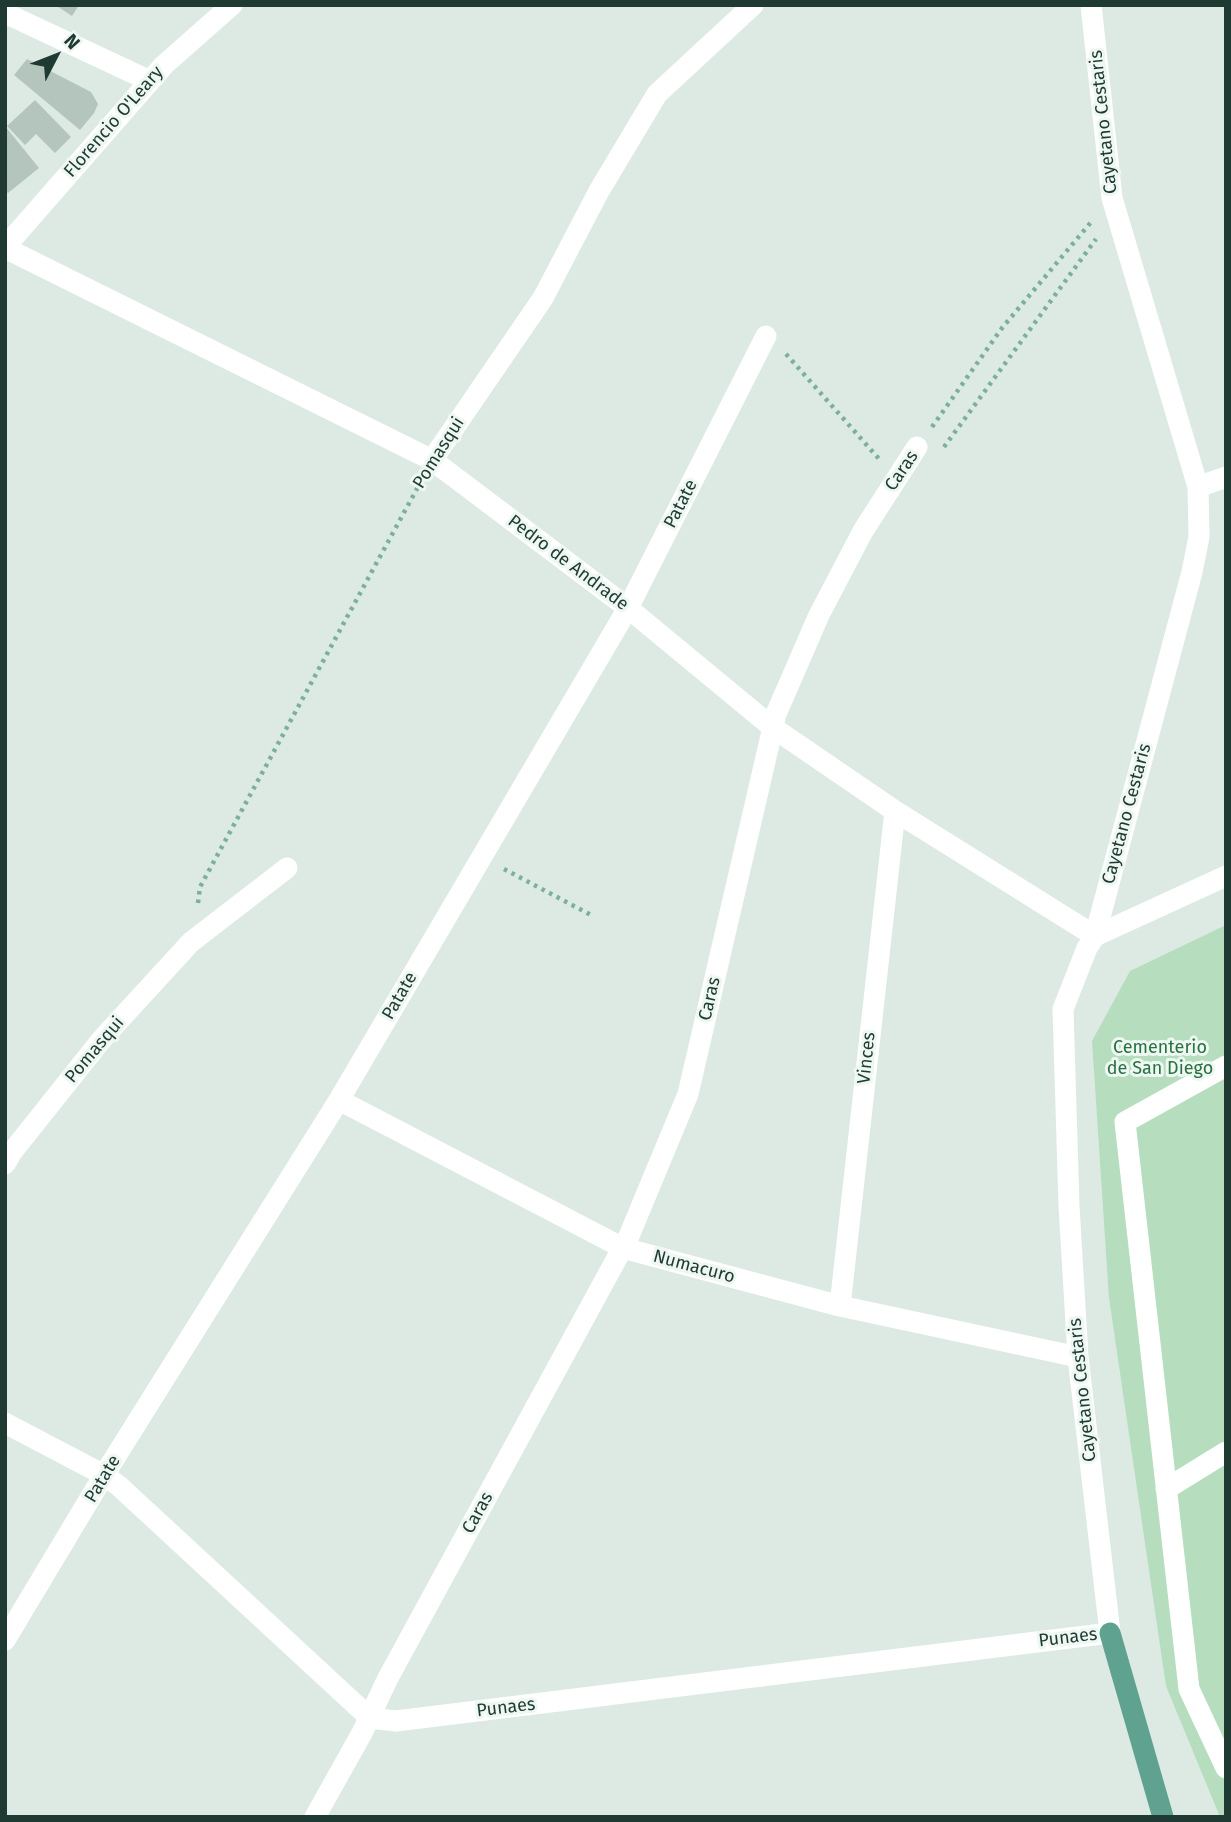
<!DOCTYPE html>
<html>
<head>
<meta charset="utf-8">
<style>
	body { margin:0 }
	#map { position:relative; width:1231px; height:1822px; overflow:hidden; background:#ddeae4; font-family:"Fira Sans",sans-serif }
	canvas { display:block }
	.frame { position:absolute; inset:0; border:7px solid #1e3a32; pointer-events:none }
	.north { position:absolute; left:21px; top:21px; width:70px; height:70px; -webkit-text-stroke:5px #eef7f2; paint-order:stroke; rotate:48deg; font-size:19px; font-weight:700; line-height:28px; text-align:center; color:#1e3a32 }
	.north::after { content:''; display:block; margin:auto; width:24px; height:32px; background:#1e3a32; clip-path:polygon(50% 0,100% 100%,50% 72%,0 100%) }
</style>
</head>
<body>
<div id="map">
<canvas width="1231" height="1822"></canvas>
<div class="frame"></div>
<div class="north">N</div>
</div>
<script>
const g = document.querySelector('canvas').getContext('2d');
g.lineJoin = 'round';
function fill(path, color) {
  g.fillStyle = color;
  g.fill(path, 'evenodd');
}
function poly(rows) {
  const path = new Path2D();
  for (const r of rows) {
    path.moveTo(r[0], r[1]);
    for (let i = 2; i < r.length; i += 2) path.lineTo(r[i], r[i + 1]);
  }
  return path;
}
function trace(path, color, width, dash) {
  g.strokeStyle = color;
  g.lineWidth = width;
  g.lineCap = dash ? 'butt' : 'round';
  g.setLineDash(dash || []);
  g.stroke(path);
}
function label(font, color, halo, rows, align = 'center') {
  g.font = font + ' "Fira Sans",sans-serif';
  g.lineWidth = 6;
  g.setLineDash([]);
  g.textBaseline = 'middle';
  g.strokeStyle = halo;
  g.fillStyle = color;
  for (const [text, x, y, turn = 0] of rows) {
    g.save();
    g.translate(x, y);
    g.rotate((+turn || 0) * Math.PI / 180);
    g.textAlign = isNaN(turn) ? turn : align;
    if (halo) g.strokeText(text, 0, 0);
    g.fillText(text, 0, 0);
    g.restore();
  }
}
const green = poly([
	[1226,925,1226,1817,1220,1817,1166,1686,1109,1298,1092,1041,1130,971]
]);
const building = poly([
	[55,5,79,5,72,16],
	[27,59,91,92,98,104,94,113,80,130,14,75],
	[35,100,71,137,55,153,36,134,25,145,7,126],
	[5,126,39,168,8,193,5,190]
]);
const path = poly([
	[786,354,880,460],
	[932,427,1002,328,1092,221],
	[944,447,1096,239],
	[504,869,591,915],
	[198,903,200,887,419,485]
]);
const pedestrian = poly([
	[1226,1066,1125,1122,1189,1689,1226,1768],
	[1166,1489,1226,1452]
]);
const minor = poly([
	[5,13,150,81],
	[5,247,164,65,232,5],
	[5,248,432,460,628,608,772,727,895,811,1095,936],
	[432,460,543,298,599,191,657,94,753,5],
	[1198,487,1226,477],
	[1095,936,1226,876],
	[339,1100,623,1248,840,1306,1078,1357],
	[5,1164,12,1152,102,1039,191,942,287,868],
	[840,1306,895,811],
	[5,1423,104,1475,119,1486,370,1718,396,1721,1110,1633,1078,1357,1069,1206,1063,1009,1087,948,1095,936,1192,572,1199,537,1198,487,1112,198,1091,5],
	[5,1640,104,1475,339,1100,628,608,766,336],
	[315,1817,362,1733,388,1678,629,1236,688,1094,776,714,819,615,863,531,917,447]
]);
const primary = poly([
	[1110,1633,1163,1817]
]);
const streetNames = [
	["Florencio O'Leary",114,122,-49],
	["Cayetano Cestaris",1104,122,-96],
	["Pomasqui",439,453,-58],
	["Caras",902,471,-56],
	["Patate",681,504,-63],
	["Pedro de Andrade",568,563,37],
	["Cayetano Cestaris",1127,814,-75],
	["Patate",400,996,-60],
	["Caras",710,999,-77],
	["Pomasqui",95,1050,-50],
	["Vinces",867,1058,-84],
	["Numacuro",694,1267,15],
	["Cayetano Cestaris",1083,1390,-96],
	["Patate",103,1479,-59],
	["Caras",478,1513,-61],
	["Punaes",1068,1638,-7],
	["Punaes",506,1708,-7]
];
const parkNames = [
	["Cementerio",1160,1048],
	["de San Diego",1160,1069]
];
fill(green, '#b5ddbe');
fill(building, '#b3c5bd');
trace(path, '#7cb09e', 4.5, [3.5, 5]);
trace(pedestrian, '#fff', 21);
trace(minor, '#fff', 21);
trace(primary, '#5fa28f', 21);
label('18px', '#1e3a32', '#eef7f2', streetNames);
label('18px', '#277341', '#eef7f2', parkNames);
</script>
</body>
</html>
